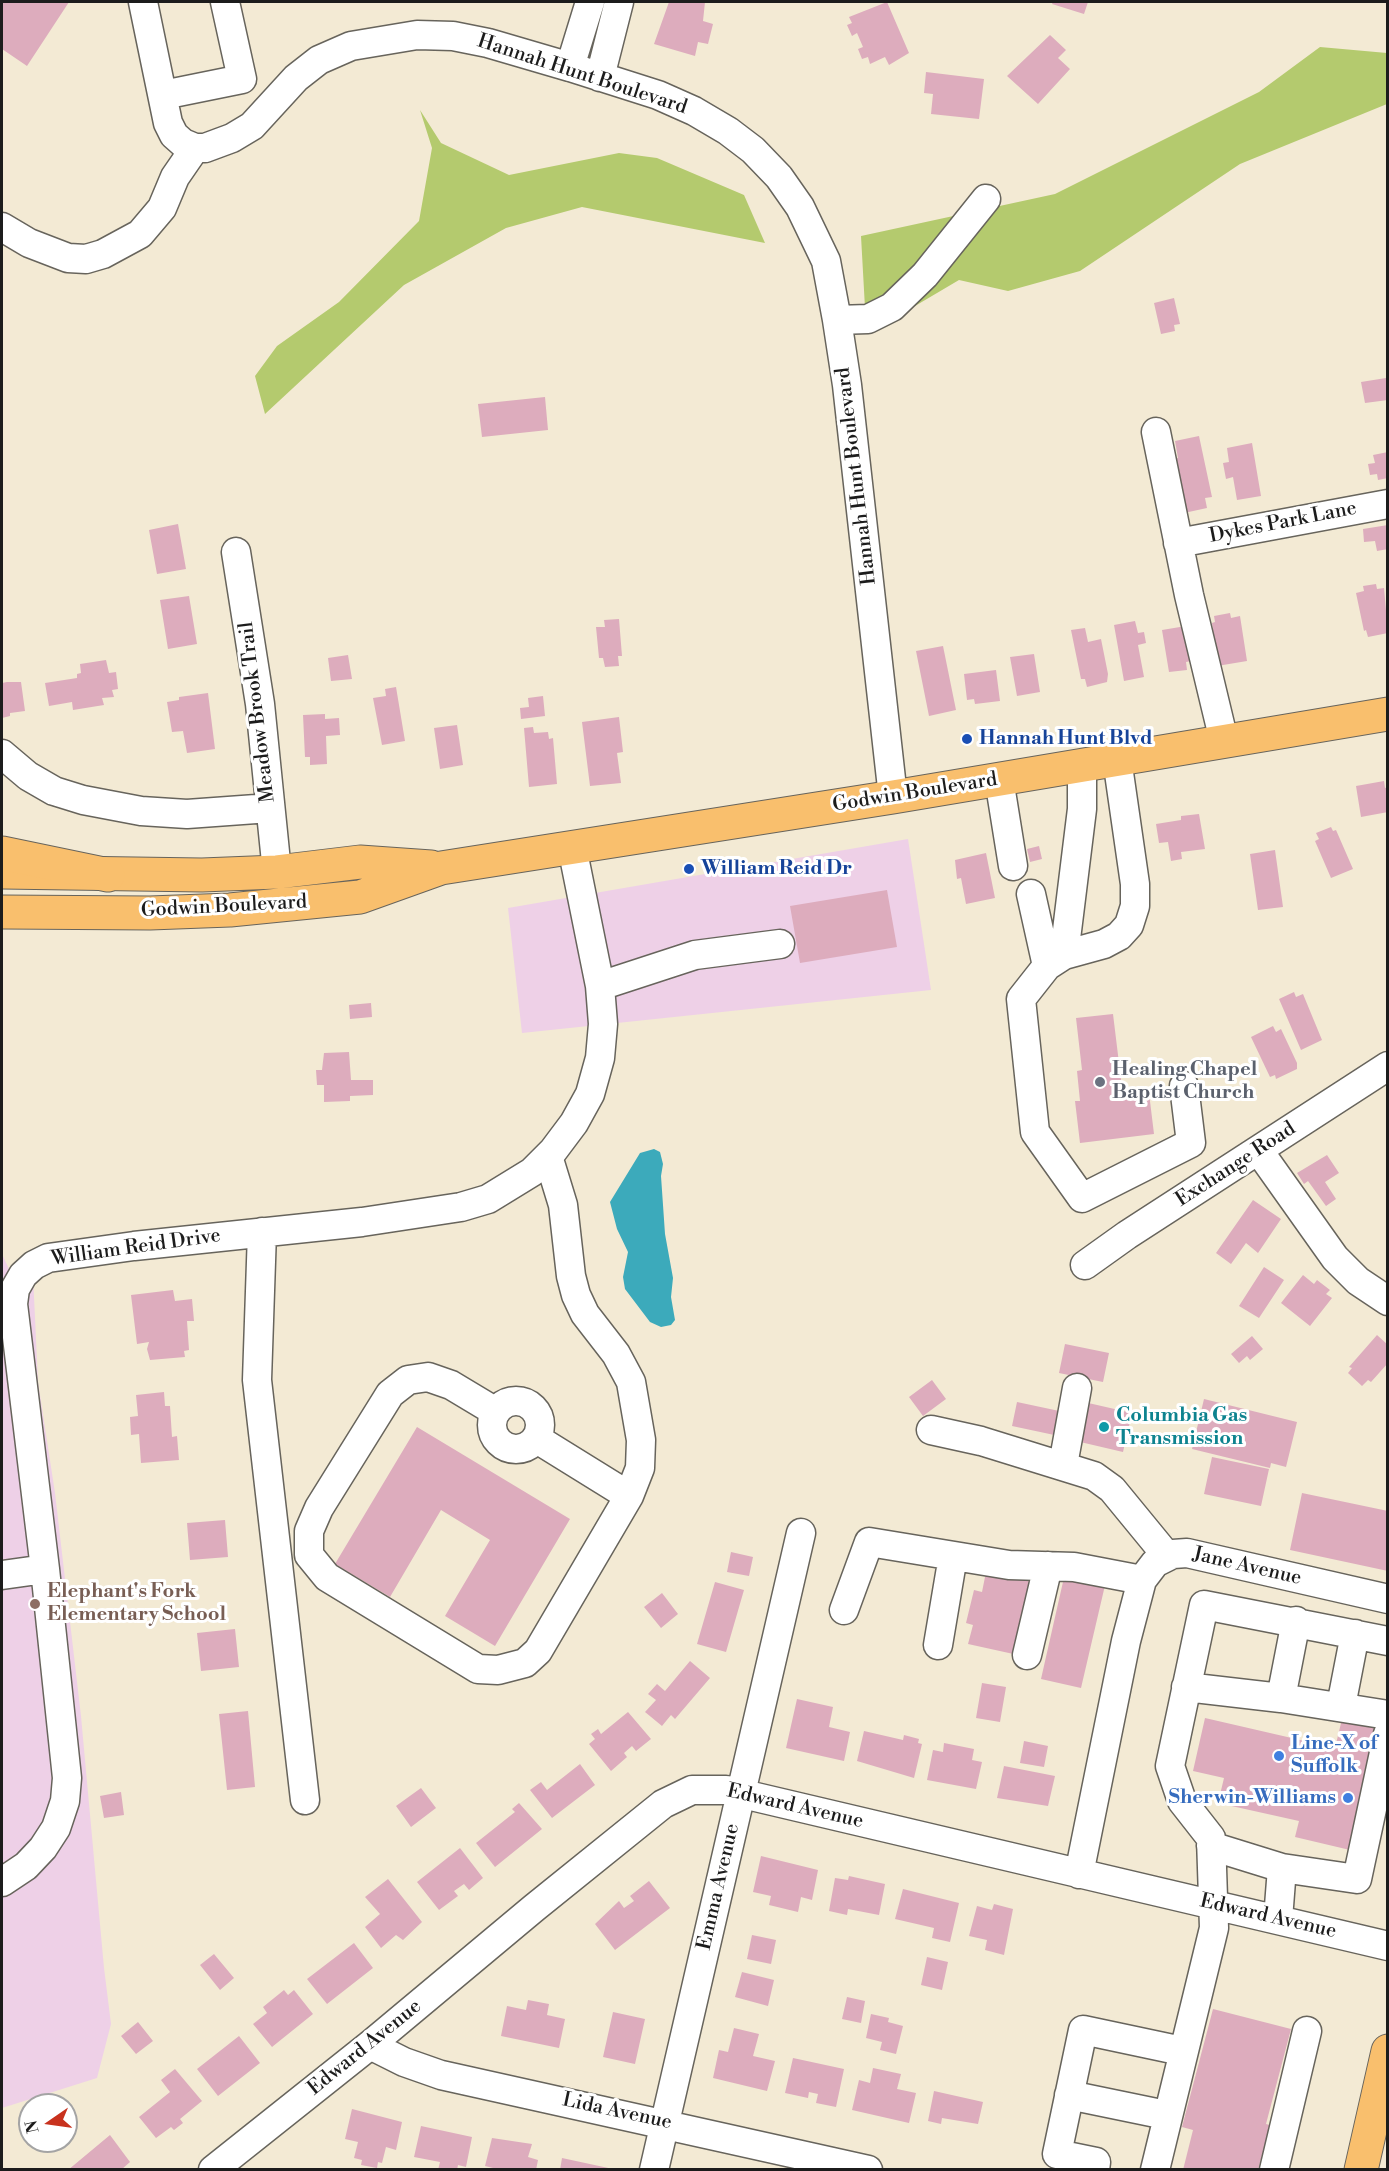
<!DOCTYPE html>
<html>
<head>
<meta charset="utf-8">
<style>
	body { margin:0 }
	#map { position:relative; width:1389px; height:2171px; overflow:hidden; background:#f3ead4; font-family:"Libre Bodoni",serif }
	canvas { display:block }
	.frame { position:absolute; inset:0; border:3px solid #1c1c1c; pointer-events:none }
	.north { position:absolute; left:18px; top:2093px; width:60px; height:60px; box-sizing:border-box; background:#fff; border:2px solid #a4a4a4; border-radius:50%; rotate:257deg; font-size:16px; font-weight:700; line-height:24px; text-align:center; color:#1c1c1c }
	.north::after { content:''; display:block; margin:auto; width:21px; height:27px; background:#c8321e; clip-path:polygon(50% 0,100% 100%,50% 72%,0 100%) }
</style>
</head>
<body>
<div id="map">
<canvas width="1389" height="2171"></canvas>
<div class="frame"></div>
<div class="north">N</div>
</div>
<script>
const g = document.querySelector('canvas').getContext('2d');
g.lineJoin = 'round';
function fill(path, color) {
  g.fillStyle = color;
  g.fill(path, 'evenodd');
}
function poly(rows) {
  const path = new Path2D();
  for (const r of rows) {
    if (r.length === 3) {
      path.moveTo(r[0] + r[2], r[1]);
      path.arc(r[0], r[1], r[2], 0, 2 * Math.PI);
      continue;
    }
    path.moveTo(r[0], r[1]);
    for (let i = 2; i < r.length; i += 2) path.lineTo(r[i], r[i + 1]);
  }
  return path;
}
function trace(path, color, width, dash) {
  g.strokeStyle = color;
  g.lineWidth = width;
  g.lineCap = dash ? 'butt' : 'round';
  g.setLineDash(dash || []);
  g.stroke(path);
}
function label(font, color, halo, rows, align = 'center') {
  g.font = font + ' "Libre Bodoni",serif';
  g.lineWidth = 6;
  g.setLineDash([]);
  g.textBaseline = 'middle';
  g.strokeStyle = halo;
  g.fillStyle = color;
  for (const [text, x, y, turn = 0] of rows) {
    g.save();
    g.translate(x, y);
    g.rotate((+turn || 0) * Math.PI / 180);
    g.textAlign = isNaN(turn) ? turn : align;
    if (halo) g.strokeText(text, 0, 0);
    g.fillText(text, 0, 0);
    g.restore();
  }
}
const built = poly([
	[908,839,931,990,522,1033,508,908],
	[2,1254,9,1269,33,1275,38,1382,55,1493,81,1716,104,1968,111,2024,97,2078,2,2108]
]);
const green = poly([
	[1320,47,1387,53,1387,104,1240,164,1080,271,1008,291,959,280,915,306,865,308,861,236,1055,194,1259,92],
	[420,110,441,143,509,175,619,153,657,158,744,195,765,243,582,207,506,228,404,285,265,414,255,376,277,346,339,302,419,221,432,148]
]);
const water = poly([
	[654,1149,660,1152,663,1164,661,1176,665,1234,673,1278,671,1297,675,1320,671,1325,661,1327,650,1322,625,1289,623,1277,628,1252,617,1229,610,1202,640,1153]
]);
const building = poly([
	[2,2,69,2,27,66,2,49],
	[669,2,705,2,703,21,713,24,708,44,698,42,695,56,654,44],
	[887,2,909,53,889,65,885,57,870,64,868,57,862,59,858,49,863,47,857,33,852,36,847,25,852,23,849,17],
	[1053,2,1088,2,1084,14,1052,4],
	[1050,35,1066,50,1058,58,1070,69,1038,104,1007,76],
	[926,72,984,79,979,119,931,114,933,94,924,93],
	[1174,298,1180,324,1174,325,1175,331,1161,334,1154,303],
	[1386,378,1388,400,1365,403,1361,382],
	[545,397,548,430,482,437,478,404],
	[1199,436,1212,497,1205,498,1207,508,1184,513,1164,461,1178,458,1175,441],
	[1252,443,1261,496,1237,500,1233,477,1226,479,1223,463,1229,462,1227,448],
	[1388,452,1388,478,1378,480,1377,474,1370,475,1368,464,1375,463,1373,455],
	[178,524,186,569,157,574,149,530],
	[1388,525,1388,549,1377,551,1375,541,1364,542,1363,529],
	[1376,584,1377,589,1384,588,1388,633,1368,637,1366,630,1364,631,1356,593,1364,591,1363,586],
	[189,596,197,644,168,649,160,600],
	[1230,613,1231,618,1240,616,1247,661,1217,666,1210,632,1213,632,1212,623,1215,622,1214,616],
	[619,619,622,656,618,656,619,666,605,667,603,658,599,658,596,627,605,627,604,620],
	[1135,621,1138,633,1144,632,1146,643,1138,645,1144,677,1124,681,1114,625],
	[1192,625,1203,659,1186,662,1187,670,1169,672,1162,630],
	[1085,628,1088,642,1101,639,1108,674,1107,682,1087,687,1085,679,1081,679,1071,630],
	[943,646,956,710,929,716,916,651],
	[1034,654,1040,692,1017,696,1010,657],
	[348,655,352,679,331,681,328,658],
	[106,660,109,673,116,672,118,689,112,690,114,697,102,698,104,705,73,710,72,702,49,706,45,683,77,678,77,674,81,673,80,664],
	[996,670,1000,701,975,704,974,699,967,700,964,674],
	[7,682,21,682,25,711,10,713,10,716,2,718,2,683],
	[396,687,405,741,382,745,373,698,386,696,385,689],
	[208,693,215,749,187,753,183,731,172,732,167,702,179,700,179,697],
	[543,696,545,716,521,719,520,708,529,707,528,698],
	[325,714,325,719,339,718,340,735,326,736,327,764,310,765,310,757,305,757,303,715],
	[619,717,623,752,617,753,621,783,590,786,582,722],
	[457,725,463,765,440,769,434,728],
	[533,727,534,733,548,732,549,739,553,738,557,784,529,787,524,728],
	[1384,781,1385,788,1388,787,1388,812,1361,817,1356,786],
	[1199,814,1205,849,1181,852,1182,859,1171,861,1168,842,1159,843,1156,824,1181,820,1181,816],
	[1331,827,1333,831,1336,830,1353,869,1331,878,1315,841,1319,839,1316,833],
	[1039,846,1042,859,1030,862,1027,849],
	[1275,850,1283,907,1258,910,1250,854],
	[986,853,995,898,966,904,961,878,957,879,955,860],
	[887,890,897,947,800,963,790,906],
	[1294,992,1296,997,1303,994,1322,1040,1301,1050,1279,999],
	[371,1003,372,1017,350,1019,349,1005],
	[1113,1014,1123,1096,1149,1093,1154,1134,1080,1143,1075,1101,1080,1101,1077,1071,1082,1070,1076,1018],
	[1273,1026,1276,1032,1281,1029,1297,1063,1297,1069,1276,1079,1275,1075,1270,1077,1251,1037],
	[349,1052,351,1080,373,1080,373,1095,350,1096,350,1101,324,1102,324,1085,317,1085,316,1070,322,1070,324,1053],
	[1327,1155,1339,1173,1325,1182,1336,1199,1326,1206,1308,1181,1304,1184,1297,1173],
	[1253,1200,1281,1219,1258,1253,1246,1243,1231,1264,1216,1253],
	[1264,1267,1284,1280,1259,1318,1239,1306],
	[1303,1275,1314,1284,1317,1280,1330,1290,1326,1294,1332,1298,1310,1326,1281,1303],
	[173,1290,175,1301,192,1299,194,1321,187,1321,189,1350,184,1351,185,1357,150,1360,147,1349,149,1342,137,1344,131,1295],
	[1377,1335,1388,1345,1388,1363,1371,1382,1368,1380,1362,1386,1348,1373,1352,1368,1349,1367],
	[1252,1336,1263,1349,1250,1360,1247,1356,1239,1363,1231,1354],
	[1065,1344,1109,1353,1103,1382,1059,1373],
	[932,1380,946,1399,923,1416,909,1397],
	[164,1392,165,1406,170,1406,172,1437,177,1436,179,1460,141,1463,139,1434,131,1435,130,1417,138,1416,136,1395],
	[1204,1399,1297,1422,1286,1467,1271,1463,1270,1468,1192,1449],
	[1017,1402,1064,1412,1059,1436,1012,1426],
	[1084,1402,1132,1413,1123,1452,1076,1441],
	[417,1427,570,1519,495,1646,445,1616,490,1540,441,1510,390,1597,335,1564],
	[1212,1457,1269,1469,1261,1506,1204,1494],
	[1302,1493,1388,1511,1388,1571,1290,1550],
	[225,1520,228,1557,190,1560,187,1523],
	[731,1552,753,1557,749,1576,727,1572],
	[987,1567,1035,1578,1018,1655,968,1644,973,1625,966,1623,974,1590,982,1592],
	[1065,1573,1106,1581,1081,1688,1041,1679],
	[715,1582,744,1590,726,1652,697,1644],
	[662,1593,678,1614,661,1628,644,1607],
	[235,1629,239,1667,201,1671,197,1633],
	[690,1661,710,1678,675,1719,671,1715,662,1726,645,1712,656,1700,648,1694,657,1684,665,1691],
	[982,1683,1006,1687,1000,1722,976,1718],
	[797,1699,833,1707,829,1727,850,1732,844,1761,786,1748],
	[248,1711,255,1787,227,1790,219,1714],
	[628,1712,651,1739,636,1751,632,1746,624,1753,627,1757,611,1771,589,1744,595,1739,591,1734,598,1729,601,1734],
	[1205,1718,1335,1748,1342,1719,1378,1727,1350,1850,1295,1837,1299,1821,1218,1803,1224,1778,1193,1771],
	[864,1731,903,1740,904,1735,919,1739,918,1743,922,1744,914,1778,857,1761],
	[1024,1741,1048,1746,1044,1767,1020,1763],
	[944,1743,974,1749,972,1760,982,1762,976,1789,927,1780,933,1750,943,1752],
	[580,1764,595,1785,552,1818,530,1790,541,1782,547,1790],
	[1004,1766,1055,1776,1048,1806,997,1798],
	[421,1788,436,1808,411,1827,396,1806],
	[121,1792,124,1815,104,1818,100,1796],
	[519,1803,542,1829,495,1867,476,1843,515,1812,512,1809],
	[460,1848,483,1878,469,1890,464,1884,454,1891,458,1896,439,1910,417,1882],
	[761,1856,818,1870,812,1900,801,1897,798,1912,769,1905,771,1896,753,1892],
	[849,1876,885,1884,879,1915,848,1909,847,1915,829,1911,835,1878,848,1880],
	[388,1879,422,1922,403,1940,396,1935,381,1948,365,1927,380,1914,365,1897],
	[649,1881,670,1908,615,1950,595,1924,619,1901,624,1908,634,1901,630,1896],
	[903,1889,959,1903,950,1942,932,1938,934,1928,895,1919],
	[994,1904,1013,1909,1004,1955,985,1950,987,1940,969,1936,977,1906,992,1910],
	[752,1935,776,1940,771,1964,747,1959],
	[354,1943,373,1968,327,2004,307,1979],
	[214,1954,234,1978,220,1990,200,1965],
	[927,1957,948,1962,942,1990,921,1985],
	[742,1972,774,1980,768,2006,735,1997],
	[284,1990,288,1995,294,1990,313,2014,272,2047,253,2024,267,2013,263,2007],
	[847,1997,865,2001,861,2023,842,2019],
	[528,2000,549,2004,547,2015,565,2019,559,2048,501,2036,507,2006,526,2010],
	[1213,2009,1291,2029,1266,2124,1277,2127,1269,2157,1262,2155,1258,2170,1183,2170,1193,2130,1182,2127],
	[613,2012,645,2019,635,2064,603,2057],
	[871,2014,889,2018,888,2022,903,2026,896,2054,880,2050,882,2042,866,2038],
	[138,2022,153,2041,136,2054,121,2036],
	[734,2028,759,2034,753,2056,775,2061,767,2091,713,2078,719,2050,728,2052],
	[239,2036,260,2063,218,2096,197,2069],
	[793,2058,844,2069,836,2107,816,2103,818,2094,809,2092,808,2098,785,2093],
	[873,2068,901,2074,897,2089,916,2093,909,2123,852,2110,859,2080,870,2083],
	[175,2069,202,2101,180,2119,183,2123,174,2130,171,2127,156,2138,139,2117,170,2092,161,2080],
	[934,2091,983,2102,978,2124,942,2118,941,2124,928,2121],
	[352,2109,402,2122,396,2150,386,2147,382,2163,378,2162,377,2168,361,2165,362,2160,354,2158,358,2142,345,2139],
	[421,2126,472,2137,466,2167,458,2165,457,2170,438,2170,440,2162,414,2157],
	[110,2135,130,2162,121,2170,68,2170],
	[492,2138,532,2144,528,2157,538,2160,536,2170,501,2170,485,2166],
	[562,2158,613,2169,613,2170,560,2170]
]);
const minor = poly([
	[143,2,168,123,174,135,183,143,195,148,205,148,232,138,252,126,296,78,319,60,351,46,417,35,453,36,488,43,570,67,658,95,694,111,728,131,753,150,779,177,800,207,826,261,837,320,847,385,893,797],
	[570,67,590,2],
	[600,77,619,2],
	[163,95,242,79,225,2],
	[2,227,29,243,68,258,86,259,103,254,140,234,162,208,175,177,195,148],
	[837,320,868,319,892,307,925,275,986,199],
	[1156,432,1189,595,1224,741],
	[1178,543,1388,504],
	[236,552,260,704,277,872],
	[2,754,28,776,54,791,83,800,141,811,187,814,270,808],
	[999,779,1013,866],
	[1031,894,1047,966,1021,999,1035,1132,1082,1198,1191,1143,1184,1086],
	[1064,955,1082,809,1082,765],
	[1047,966,1064,955,1104,944,1119,936,1129,925,1135,906,1135,884,1117,759],
	[600,986,695,955,780,944],
	[1259,1151,1335,1258,1358,1281,1388,1301],
	[262,1232,257,1380,305,1800],
	[1085,1265,1127,1235,1388,1066],
	[516,1425,24],
	[496,1412,451,1385,428,1377,408,1380,390,1394,319,1508,309,1531,309,1555,327,1577,478,1669,498,1670,525,1663,538,1651,629,1496,640,1468,641,1440,631,1382,616,1354,585,1314,576,1295,571,1276,563,1205,548,1156],
	[931,1430,981,1441,1094,1476,1112,1489,1167,1556],
	[537,1439,629,1496],
	[1063,1465,1077,1388],
	[2,1575,45,1569],
	[844,1610,869,1542,1009,1565,1074,1567,1142,1580],
	[938,1645,953,1556],
	[1027,1655,1048,1566],
	[1186,1687,1281,1698,1388,1715],
	[1281,1698,1296,1621],
	[1341,1706,1355,1634],
	[1211,1846,1282,1868,1278,1919],
	[1282,1868,1357,1879,1388,1734],
	[1079,1874,1126,1641,1142,1580,1155,1563,1173,1554,1187,1553,1388,1599],
	[2,1882,26,1866,43,1848,56,1828,65,1801,67,1778,45,1569,13,1304,15,1289,23,1275,34,1265,48,1258,134,1246,362,1222,461,1207,488,1199,532,1172,553,1151,574,1123,590,1094,600,1058,603,1024,600,986,572,847],
	[370,2045,404,2062,441,2075,868,2170],
	[1069,2095,1166,2115],
	[213,2170,370,2045,534,1908,663,1804,692,1790,726,1790,1388,1946],
	[654,2170,801,1533],
	[1095,2170,1096,2162,1057,2154,1083,2030,1182,2051],
	[1155,2170,1214,1928,1211,1838,1182,1801,1170,1766,1204,1605,1388,1641],
	[1274,2170,1307,2031]
]);
const major = poly([
	[2,872,202,875,277,872,360,862,431,867],
	[2,912,150,913,230,910,360,897,441,868,893,797,1388,714],
	[1361,2170,1388,2051]
]);
const highway = poly([
	[2,853,108,875]
]);
const markers = [
	[967,739,6,"#1a4fb4"],
	[689,869,6,"#1a4fb4"],
	[1100,1082,6,"#6b7280"],
	[1104,1427,6,"#0f9aa8"],
	[35,1604,6,"#8d6e63"],
	[1279,1756,6,"#3f7fe0"],
	[1348,1798,6,"#3f7fe0"]
];
const streetNames = [
	["Hannah Hunt Boulevard",582,75,18],
	["Hannah Hunt Boulevard",857,476,-97],
	["Dykes Park Lane",1283,523,-11],
	["Meadow Brook Trail",258,712,-97],
	["Godwin Boulevard",915,793,-9],
	["Godwin Boulevard",224,907,-3],
	["Exchange Road",1236,1165,-33],
	["William Reid Drive",136,1248,-8],
	["Jane Avenue",1247,1567,13],
	["Edward Avenue",795,1807,13],
	["Emma Avenue",719,1887,-77],
	["Edward Avenue",1268,1917,13],
	["Edward Avenue",365,2048,-39],
	["Lida Avenue",617,2112,12]
];
const transitNames = [
	["Hannah Hunt Blvd",979,739],
	["William Reid Dr",701,869]
];
const worshipNames = [
	["Healing Chapel",1112,1070],
	["Baptist Church",1112,1093]
];
const cultureNames = [
	["Columbia Gas",1116,1416],
	["Transmission",1116,1439]
];
const educationNames = [
	["Elephant's Fork",47,1592],
	["Elementary School",47,1615]
];
const shopNames = [
	["Line-X of",1291,1744],
	["Suffolk",1291,1767],
	["Sherwin-Williams",1336,1798,"right"]
];
fill(built, '#eed0e7');
fill(green, '#b4ca6e');
fill(water, '#3caabb');
fill(building, '#ddacbd');
trace(minor, '#67645c', 31);
trace(major, '#67645c', 35);
trace(highway, '#67645c', 35);
trace(minor, '#fff', 28);
trace(major, '#f9bf6d', 33);
trace(highway, '#f9bf6d', 33);
for (const [x, y, r, color] of markers) {
  const dot = new Path2D();
  dot.arc(x, y, r, 0, 2 * Math.PI);
  g.fillStyle = color;
  g.fill(dot);
  trace(dot, '#fff', 2);
}
label('20px', '#1c1c1c', '#fff', streetNames);
label('bold 20px', '#164399', '#fff', transitNames, 'left');
label('bold 20px', '#5b616d', '#fff', worshipNames, 'left');
label('bold 20px', '#0d838f', '#fff', cultureNames, 'left');
label('bold 20px', '#785e54', '#fff', educationNames, 'left');
label('bold 20px', '#366cbe', '#fff', shopNames, 'left');
</script>
</body>
</html>
